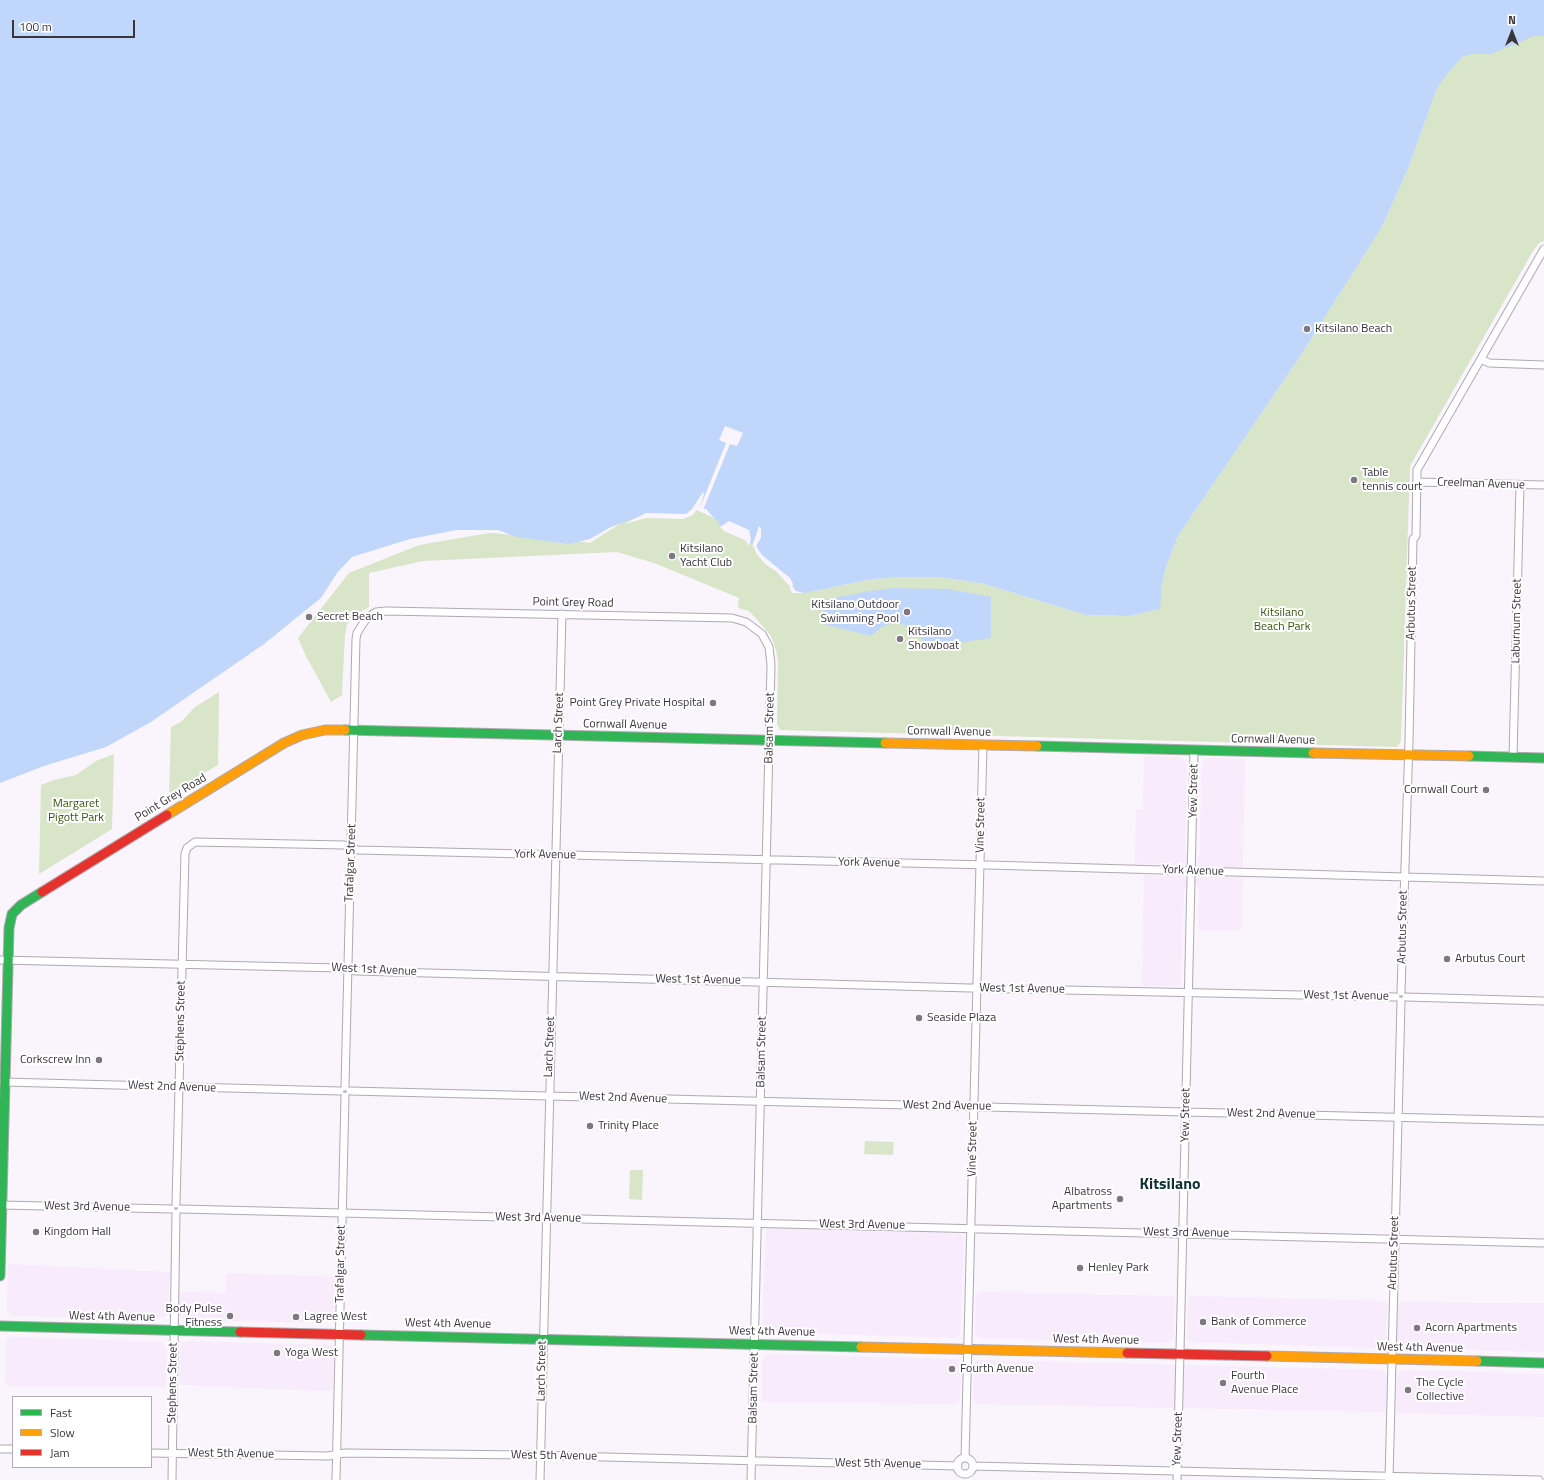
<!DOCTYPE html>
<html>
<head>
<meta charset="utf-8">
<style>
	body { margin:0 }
	#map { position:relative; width:1544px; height:1480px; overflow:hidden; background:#faf4fc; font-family:"Titillium Web",sans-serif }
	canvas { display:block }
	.legend { position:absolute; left:12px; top:1396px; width:140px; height:72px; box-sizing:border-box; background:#fff; border:1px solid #b0aeb1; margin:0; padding:5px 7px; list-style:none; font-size:12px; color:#3a353c }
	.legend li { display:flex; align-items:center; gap:8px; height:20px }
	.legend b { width:20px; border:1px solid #b0aeb1 }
	.north { position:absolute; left:1492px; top:12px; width:40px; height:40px; -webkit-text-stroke:3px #fff; paint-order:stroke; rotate:0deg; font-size:11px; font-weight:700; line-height:16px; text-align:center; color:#3a353c }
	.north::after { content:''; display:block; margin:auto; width:14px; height:18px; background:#3a353c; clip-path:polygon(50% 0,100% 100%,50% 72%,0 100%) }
	.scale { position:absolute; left:12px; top:20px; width:123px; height:18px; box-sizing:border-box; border:2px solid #3a353c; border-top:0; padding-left:5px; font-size:12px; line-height:14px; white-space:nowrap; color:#3a353c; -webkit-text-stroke:3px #fff; paint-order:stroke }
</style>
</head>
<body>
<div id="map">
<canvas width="1544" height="1480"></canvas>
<ul class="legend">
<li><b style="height:5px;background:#30b455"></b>Fast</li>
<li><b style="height:5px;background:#ff9f0a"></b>Slow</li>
<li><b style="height:5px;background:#e5322d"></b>Jam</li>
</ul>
<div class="north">N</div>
<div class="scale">100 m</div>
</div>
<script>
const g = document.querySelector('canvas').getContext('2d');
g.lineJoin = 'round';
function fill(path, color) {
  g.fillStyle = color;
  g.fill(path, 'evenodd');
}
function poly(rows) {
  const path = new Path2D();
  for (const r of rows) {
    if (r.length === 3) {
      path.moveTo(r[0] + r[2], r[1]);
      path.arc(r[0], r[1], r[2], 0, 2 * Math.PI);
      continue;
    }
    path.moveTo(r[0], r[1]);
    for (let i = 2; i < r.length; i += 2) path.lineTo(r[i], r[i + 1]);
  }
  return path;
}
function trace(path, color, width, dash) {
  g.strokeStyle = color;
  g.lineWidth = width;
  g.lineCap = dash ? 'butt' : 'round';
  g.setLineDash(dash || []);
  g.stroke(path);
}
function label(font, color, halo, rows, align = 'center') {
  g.font = font + ' "Titillium Web",sans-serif';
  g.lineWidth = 4;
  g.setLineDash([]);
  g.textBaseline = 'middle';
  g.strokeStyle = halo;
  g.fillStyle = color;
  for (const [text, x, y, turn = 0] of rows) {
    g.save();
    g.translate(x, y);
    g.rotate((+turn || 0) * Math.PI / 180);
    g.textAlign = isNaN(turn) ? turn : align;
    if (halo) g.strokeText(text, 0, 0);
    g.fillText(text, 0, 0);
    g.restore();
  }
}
const built = poly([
	[1144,756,1181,757,1186,761,1187,773,1185,852,1188,858,1188,863,1185,866,1135,863,1136,809,1143,809],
	[1208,758,1245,759,1243,867,1203,868,1197,864,1197,859,1200,855,1201,774,1203,761],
	[1169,874,1183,875,1188,882,1187,886,1184,890,1181,983,1175,986,1142,986,1144,875,1166,876],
	[1199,876,1243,877,1242,930,1201,930,1198,928,1199,889,1196,885,1196,879],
	[767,1228,961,1234,964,1237,960,1336,955,1338,765,1332,762,1328,766,1231],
	[9,1264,170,1272,168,1315,162,1318,11,1316,7,1310,8,1266],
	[226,1273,335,1277,333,1319,327,1323,186,1320,179,1316,179,1292,226,1293],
	[981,1292,1170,1296,1175,1298,1174,1337,1171,1341,1166,1343,980,1338,975,1334,975,1327,976,1295],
	[1192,1296,1382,1301,1388,1304,1385,1345,1380,1348,1191,1342,1187,1337,1188,1297],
	[1403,1302,1544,1303,1544,1352,1398,1348,1395,1344,1396,1303],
	[13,1337,163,1342,167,1349,166,1386,163,1387,9,1386,5,1383,6,1344,8,1339],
	[187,1341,330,1345,334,1351,333,1389,326,1391,182,1385,179,1383,180,1347,182,1343],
	[768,1354,954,1359,959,1360,961,1365,960,1401,955,1404,762,1402,762,1360],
	[980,1360,1382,1370,1387,1376,1386,1409,1383,1412,977,1404,973,1401,974,1365,976,1362],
	[1402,1370,1544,1374,1544,1417,1396,1413,1397,1376]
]);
const green = poly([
	[1544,33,1544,241,1539,243,1533,251,1410,466,1401,741,1397,747,780,730,777,724,778,662,776,650,771,636,761,624,749,611,738,608,739,598,654,563,617,552,423,561,369,573,369,607,358,613,352,618,347,625,345,634,342,695,331,702,306,656,298,638,349,573,419,545,489,533,545,537,590,543,629,518,694,509,756,537,792,582,790,589,792,593,805,593,872,579,904,577,940,577,984,584,1086,615,1129,616,1159,609,1162,584,1166,567,1178,536,1301,355,1382,227,1408,169,1436,91,1444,77,1462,57,1477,49],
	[219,692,218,765,201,775,201,778,169,797,171,727,181,722,195,707],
	[114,754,112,829,39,874,41,785,54,780,76,775,96,761],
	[865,1141,894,1142,893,1155,864,1154],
	[630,1170,643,1170,642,1200,629,1199]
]);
const water = poly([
	[0,0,1544,0,1544,36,1534,36,1491,54,1473,54,1462,57,1444,78,1436,91,1408,169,1382,227,1301,355,1178,536,1166,567,1162,584,1160,609,1129,616,1086,615,984,584,940,577,904,577,872,579,805,593,800,592,796,591,778,570,766,563,754,543,750,544,746,538,725,530,706,509,699,508,698,506,692,514,647,516,632,519,609,528,590,539,569,544,517,537,498,530,457,530,410,539,352,557,337,573,321,598,264,644,151,722,106,747,44,766,0,783],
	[894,588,948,589,991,597,991,638,964,642,925,644,915,630,901,624,891,624,882,627,871,636,823,624,823,600,869,591]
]);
const pier = poly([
	[725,426,743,433,737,446,730,444,703,510,699,510,697,509,693,515,683,519,647,518,624,524,646,513,686,514,692,509,703,492,704,494,699,510,726,443,719,440],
	[729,521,749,530,751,539,749,546,745,540,724,531,720,527],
	[759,526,761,528,761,538,757,544,757,548,762,555,790,578,793,584,792,589,777,572,765,564,756,553,754,546,752,547]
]);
const street = poly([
	[1481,359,1489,363,1544,365],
	[1417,482,1544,485],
	[1513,757,1520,485],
	[0,960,340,968,356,971,970,988,1396,997],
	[1401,992,1409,741,1413,539,1416,536,1417,470,1544,249],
	[1406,997,1544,1001],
	[4,1082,340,1091],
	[345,1087,356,639,357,633,366,619,376,612,386,611,732,618,746,622,762,634,769,647,771,665,751,1480],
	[350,1091,1544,1121],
	[176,1204,185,854,187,848,195,842,344,845,358,850,989,865,1544,881],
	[2,1205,171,1209],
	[181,1209,1544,1243],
	[0,1449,13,1449],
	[151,1453,328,1456,345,1453,527,1455,958,1466],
	[965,1458,983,744],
	[965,1466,8],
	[973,1466,1539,1480],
	[172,1480,176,1213],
	[336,1480,345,1096],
	[540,1480,562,614],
	[1177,1480,1194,750],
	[1389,1480,1401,1001]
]);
const fast = poly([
	[345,730,885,743],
	[1037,746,1313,753],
	[1469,756,1544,758],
	[0,1276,9,928,12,914,21,905,42,892],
	[0,1326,240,1332],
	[361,1335,861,1347],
	[1477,1361,1544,1363]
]);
const slow = poly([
	[885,743,1037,746],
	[1313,753,1469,756],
	[167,815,284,743,302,735,325,730,345,730],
	[861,1347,1127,1353],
	[1267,1356,1477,1361]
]);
const jam = poly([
	[42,892,167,815],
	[240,1332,361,1335],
	[1127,1353,1267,1356]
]);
const markers = [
	[1307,329,4,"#7d787f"],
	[1354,480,4,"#7d787f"],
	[672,556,4,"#7d787f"],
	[907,612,4,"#7d787f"],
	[309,617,4,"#7d787f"],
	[900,639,4,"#7d787f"],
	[713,703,4,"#7d787f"],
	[1486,790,4,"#7d787f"],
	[1447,959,4,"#7d787f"],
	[919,1018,4,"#7d787f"],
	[99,1060,4,"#7d787f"],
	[590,1126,4,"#7d787f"],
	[1120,1199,4,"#7d787f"],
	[36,1232,4,"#7d787f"],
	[1080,1268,4,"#7d787f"],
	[230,1316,4,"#7d787f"],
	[296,1317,4,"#7d787f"],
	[1203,1322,4,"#7d787f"],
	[1417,1328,4,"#7d787f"],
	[277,1353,4,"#7d787f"],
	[952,1369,4,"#7d787f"],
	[1223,1383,4,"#7d787f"],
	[1408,1390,4,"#7d787f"]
];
const poiNames = [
	["Kitsilano Beach",1315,329],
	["Table",1362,473],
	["tennis court",1362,487],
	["Kitsilano",680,549],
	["Yacht Club",680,563],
	["Kitsilano Outdoor",899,605,"right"],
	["Swimming Pool",899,619,"right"],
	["Secret Beach",317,617],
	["Kitsilano",908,632],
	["Showboat",908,646],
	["Point Grey Private Hospital",705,703,"right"],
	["Cornwall Court",1478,790,"right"],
	["Arbutus Court",1455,959],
	["Seaside Plaza",927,1018],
	["Corkscrew Inn",91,1060,"right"],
	["Trinity Place",598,1126],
	["Albatross",1112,1192,"right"],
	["Apartments",1112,1206,"right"],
	["Kingdom Hall",44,1232],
	["Henley Park",1088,1268],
	["Body Pulse",222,1309,"right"],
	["Fitness",222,1323,"right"],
	["Lagree West",304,1317],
	["Bank of Commerce",1211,1322],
	["Acorn Apartments",1425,1328],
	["Yoga West",285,1353],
	["Fourth Avenue",960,1369],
	["Fourth",1231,1376],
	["Avenue Place",1231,1390],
	["The Cycle",1416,1383],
	["Collective",1416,1397]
];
const streetNames = [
	["Creelman Avenue",1481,484,2],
	["Point Grey Road",573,603,1],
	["Arbutus Street",1412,603,-89],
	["Laburnum Street",1517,621,-89],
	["Larch Street",559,723,-88],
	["Cornwall Avenue",625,725,1],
	["Balsam Street",770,728,-89],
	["Cornwall Avenue",949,732,1],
	["Cornwall Avenue",1273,740,1],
	["Yew Street",1194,791,-89],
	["Point Grey Road",171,798,-31],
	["Vine Street",981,825,-89],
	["York Avenue",545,855,1],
	["Trafalgar Street",351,863,-88],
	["York Avenue",869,863,1],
	["York Avenue",1193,871,2],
	["Arbutus Street",1403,927,-89],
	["West 1st Avenue",374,970,3],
	["West 1st Avenue",698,980,1],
	["West 1st Avenue",1022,989,1],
	["West 1st Avenue",1346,996,1],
	["Stephens Street",181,1021,-89],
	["Larch Street",550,1047,-88],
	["Balsam Street",762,1052,-89],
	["West 2nd Avenue",172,1087,2],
	["West 2nd Avenue",623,1098,2],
	["West 2nd Avenue",947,1106,1],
	["West 2nd Avenue",1271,1114,1],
	["Yew Street",1186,1115,-89],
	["Vine Street",973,1149,-89],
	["West 3rd Avenue",87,1207,1],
	["West 3rd Avenue",538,1218,1],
	["West 3rd Avenue",862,1225,1],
	["West 3rd Avenue",1186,1233,1],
	["Arbutus Street",1394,1253,-88],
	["Trafalgar Street",341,1264,-89],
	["West 4th Avenue",112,1317,1],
	["West 4th Avenue",448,1324,1],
	["West 4th Avenue",772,1332,1],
	["West 4th Avenue",1096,1340,1],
	["West 4th Avenue",1420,1348,1],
	["Larch Street",542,1371,-89],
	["Stephens Street",173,1383,-89],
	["Balsam Street",754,1388,-89],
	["Yew Street",1178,1439,-88],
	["West 5th Avenue",231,1454,1],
	["West 5th Avenue",554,1456,1],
	["West 5th Avenue",878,1464,1]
];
const parkNames = [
	["Kitsilano",1282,613],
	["Beach Park",1282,627],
	["Margaret",76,804],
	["Pigott Park",76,818]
];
const districtNames = [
	["Kitsilano",1170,1185]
];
fill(built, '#f7ebfc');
fill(green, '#d8e5c9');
fill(water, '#c0d7fb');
fill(pier, '#faf4fc');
trace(street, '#afaab1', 9);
trace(fast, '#afaab1', 11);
trace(slow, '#afaab1', 11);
trace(jam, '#afaab1', 11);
trace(street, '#fefdff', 7);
trace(fast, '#30b455', 9);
trace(slow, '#ff9f0a', 9);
trace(jam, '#e5322d', 9);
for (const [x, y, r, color] of markers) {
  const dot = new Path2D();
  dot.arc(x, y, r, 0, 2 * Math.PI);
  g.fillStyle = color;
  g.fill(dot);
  trace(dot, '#fff', 1.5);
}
label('12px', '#3a353c', '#fff', poiNames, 'left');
label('12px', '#3a353c', '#fff', streetNames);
label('12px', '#38540e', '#fff', parkNames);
label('bold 16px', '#0e3134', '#fff', districtNames);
</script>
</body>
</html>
